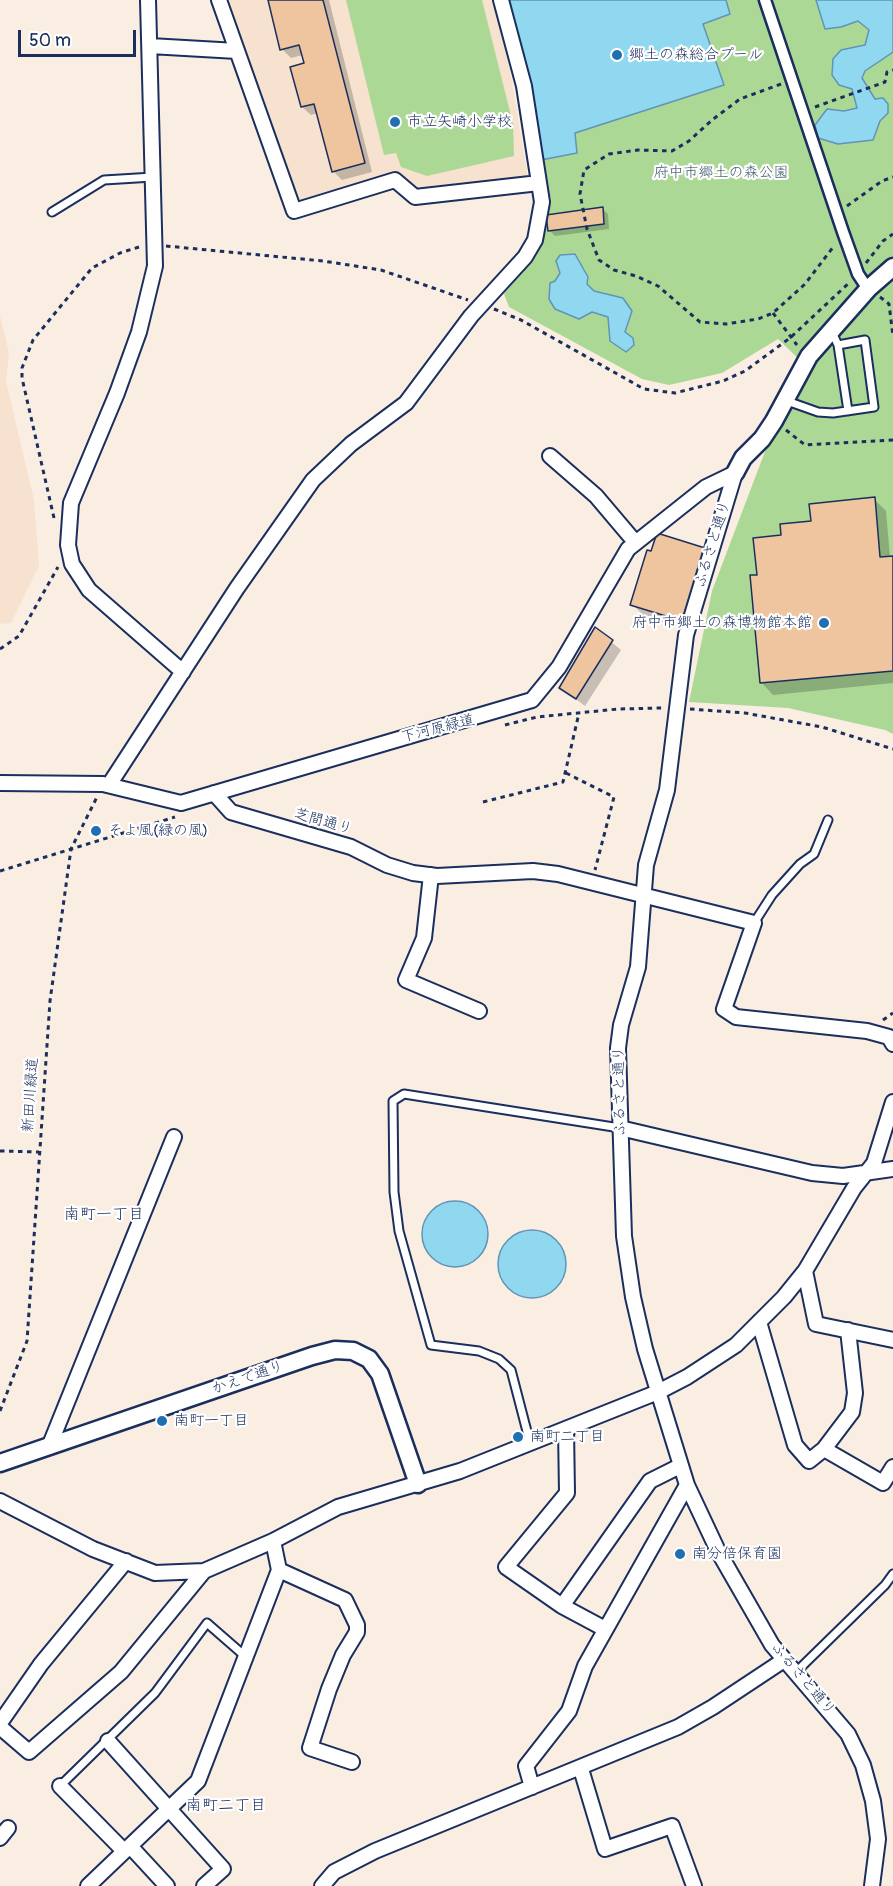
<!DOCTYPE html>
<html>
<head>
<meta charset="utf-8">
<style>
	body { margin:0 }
	#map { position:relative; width:893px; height:1886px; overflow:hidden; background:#faeee2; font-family:Pangolin,sans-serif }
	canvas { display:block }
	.scale { position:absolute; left:18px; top:30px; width:118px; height:27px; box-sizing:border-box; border:3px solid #1b2f5e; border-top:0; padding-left:8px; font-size:18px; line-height:21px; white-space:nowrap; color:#1b2f5e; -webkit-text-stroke:4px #fff; paint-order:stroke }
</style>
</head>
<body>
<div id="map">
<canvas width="893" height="1886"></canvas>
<div class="scale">50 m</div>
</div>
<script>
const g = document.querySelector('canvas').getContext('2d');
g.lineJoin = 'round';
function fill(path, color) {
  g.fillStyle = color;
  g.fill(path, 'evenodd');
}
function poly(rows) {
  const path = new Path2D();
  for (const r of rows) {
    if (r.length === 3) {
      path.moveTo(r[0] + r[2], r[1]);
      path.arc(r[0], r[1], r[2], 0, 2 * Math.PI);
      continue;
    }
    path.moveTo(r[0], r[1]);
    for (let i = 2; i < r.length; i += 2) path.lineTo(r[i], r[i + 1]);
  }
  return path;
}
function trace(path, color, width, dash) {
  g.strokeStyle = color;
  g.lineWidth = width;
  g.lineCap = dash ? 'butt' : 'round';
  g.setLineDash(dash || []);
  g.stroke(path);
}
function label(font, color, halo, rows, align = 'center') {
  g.font = font + ' Pangolin,"Klee One",sans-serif';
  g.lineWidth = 4.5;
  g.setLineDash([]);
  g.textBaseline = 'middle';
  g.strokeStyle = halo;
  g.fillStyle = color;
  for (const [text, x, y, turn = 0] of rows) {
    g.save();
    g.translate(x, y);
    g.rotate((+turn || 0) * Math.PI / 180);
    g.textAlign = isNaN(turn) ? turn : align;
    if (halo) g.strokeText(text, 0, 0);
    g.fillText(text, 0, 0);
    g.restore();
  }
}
const built = poly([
	[227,0,493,0,510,71,528,178,417,190,395,174,300,201],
	[0,316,9,353,6,381,34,500,39,566,11,623,0,624]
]);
const green = poly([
	[346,0,482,0,513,124,514,156,427,176,401,167,396,153,384,155],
	[506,0,893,0,893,734,885,730,788,708,689,702,712,591,772,433,810,370,778,339,722,373,669,385,642,379,509,307,504,294,543,243,551,200]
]);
const water = poly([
	[508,0,726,0,730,14,703,24,724,85,575,133,577,153,541,160,508,0],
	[816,0,893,0,893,52,865,71,862,78,875,99,883,98,888,104,888,113,880,121,873,140,838,144,818,138,815,125,827,109,844,111,857,108,852,89,839,85,832,75,833,59,841,50,865,45,869,30,858,21,841,27,825,29,816,0],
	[575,254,588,277,587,284,594,291,623,298,632,311,625,332,633,338,634,345,626,352,610,341,608,317,592,312,579,319,555,309,549,299,550,283,555,281,560,273,556,261,560,255,575,254],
	[455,1234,33],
	[532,1264,34]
]);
const shadow = poly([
	[269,0,329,0,372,172,342,180,333,171,318,113,311,115,302,107,306,64,303,55,291,58,282,49],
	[602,208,608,214,609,229,555,236,550,231],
	[874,499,886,511,890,557,893,557,893,683,773,695,762,683,758,576,783,537],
	[704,549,715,561,694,632,644,616,632,604],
	[596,629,621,650,585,706,561,688]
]);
const building = poly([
	[268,0,323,0,365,163,332,172,314,104,301,107,290,67,304,63,299,45,280,50,268,0],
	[603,207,604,224,548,231,546,215,603,207],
	[875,497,880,557,893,556,893,671,760,683,750,575,757,575,753,538,781,535,780,524,811,521,809,504,875,497],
	[657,533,705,548,682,621,630,605,647,550,651,551,657,533],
	[595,627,613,640,576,699,559,688,595,627]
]);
const path = poly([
	[781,84,740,99,712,120,689,141,672,151,638,150,609,154,584,170,580,194,587,229,599,260,614,270,636,276,658,286,700,322,726,324,758,319,773,313,805,284,834,246],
	[815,107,885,82,887,72,893,70],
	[847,206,882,181,893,177],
	[166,246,323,261,381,270,468,300],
	[866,263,883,241,893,234],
	[880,297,889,304,893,336],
	[494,309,521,320,644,389,675,393,723,381,745,371,790,338,850,282],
	[773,313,797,345],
	[786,430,805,445,893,440],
	[54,518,22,378,22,368,33,340,92,268,120,253,142,246],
	[0,649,19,636,58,567],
	[690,709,745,713,822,727,893,749],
	[505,725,537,717,618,709,662,708],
	[566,773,614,797,595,870],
	[483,802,563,782,579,713],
	[0,871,175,817],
	[883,1020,893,1013],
	[0,1151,39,1152],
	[0,1411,27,1341,50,1001,71,849,97,797]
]);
const service = poly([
	[52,212,104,180,153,177],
	[832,332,838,345,848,411],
	[787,401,818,412,833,413,874,407,865,340,838,345],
	[754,923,772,895,800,864,814,854,828,820],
	[530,1443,511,1370,499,1359,479,1351,431,1345,399,1231,394,1192,393,1101,404,1094,620,1128],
	[795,1673,885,1585,893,1574],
	[60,1786,155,1693,207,1623,246,1657]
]);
const pedestrian = poly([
	[765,0,843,232,858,274,864,283]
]);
const minor = poly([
	[148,0,155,266,139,332,117,393,71,503,68,545,72,564,89,590,183,672],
	[219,0,294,211,395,180,415,197,539,183],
	[150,46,237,51],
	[550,456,596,496,635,542],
	[735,473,686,635,667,790,646,865,638,967,621,1025,618,1048,624,1236,633,1297,645,1349,687,1485,718,1551,772,1645,848,1734,863,1765,873,1801,878,1839,872,1886],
	[0,783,103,784,181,803,532,700,559,667,628,549,706,487,735,473],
	[109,785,237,588,313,480,351,444,406,403,471,316,525,257,535,240,542,202,524,86,501,0],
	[214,793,231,812,351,847,387,865,413,873,437,876,533,871,558,874,754,923,724,1009,736,1017,867,1031,889,1037,893,1044],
	[431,875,424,938,406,980,479,1011],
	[620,1128,812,1173,843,1176,893,1169],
	[805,1271,816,1324,893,1340],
	[759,1322,795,1445,809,1461,824,1449,852,1412,855,1393,848,1330],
	[566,1429,567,1493,506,1567,562,1606,605,1629],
	[49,1447,174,1137],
	[824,1449,883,1483,893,1467],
	[0,1501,93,1549,155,1573,204,1571,273,1541,338,1507,460,1471,658,1392,687,1377,736,1345,784,1297,805,1271,854,1188,874,1163,893,1102],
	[279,1570,345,1600,357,1625,357,1632,343,1655,329,1689,310,1748,352,1762],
	[562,1606,650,1481,680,1466],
	[0,1723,41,1664,126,1561],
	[0,1727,29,1752,121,1672,204,1571],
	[108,1741,223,1869,204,1886],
	[581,1769,605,1849,672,1826,694,1886],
	[60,1786,124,1851],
	[532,1787,526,1766,569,1711,585,1666,687,1485],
	[0,1838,8,1828],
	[130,1846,167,1886],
	[88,1886,198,1781,279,1570,273,1541],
	[322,1886,334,1872,375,1851,678,1727,713,1707,784,1660]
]);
const tertiary = poly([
	[735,473,743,458,762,439,774,421,809,356,869,288,893,267],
	[0,1463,312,1356,335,1350,353,1351,369,1359,380,1374,418,1484]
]);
const markers = [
	[617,55,6,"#1f6fb2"],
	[395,122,6,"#1f6fb2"],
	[824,623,6,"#1f6fb2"],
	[96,831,6,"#1f6fb2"],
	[162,1421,6,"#1f6fb2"],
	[518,1437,6,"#1f6fb2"],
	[680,1554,6,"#1f6fb2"]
];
const poiNames = [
	["郷土の森総合プール",629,55],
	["市立矢崎小学校",407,122],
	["府中市郷土の森博物館本館",812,623,"right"],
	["そよ風(緑の風)",108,831],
	["南町一丁目",174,1421],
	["南町二丁目",530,1437],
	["南分倍保育園",692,1554]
];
const parkNames = [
	["府中市郷土の森公園",721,173]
];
const streetNames = [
	["ふるさと通り",713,544,-73],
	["下河原緑道",438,729,-14],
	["芝間通り",323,822,16],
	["ふるさと通り",620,1091,-91],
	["新田川緑道",31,1095,-86],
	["かえで通り",248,1378,-19],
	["ふるさと通り",803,1679,50]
];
const neighbourhoodNames = [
	["南町一丁目",104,1215],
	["南町二丁目",226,1806]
];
fill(built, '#f6e2ce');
fill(green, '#acd896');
fill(water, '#8fd8f0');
trace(water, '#6194b6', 1.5);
fill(shadow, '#0003');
fill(building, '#eec59e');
trace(building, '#1b2f5e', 1.5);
trace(service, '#1b2f5e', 11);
trace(pedestrian, '#1b2f5e', 15);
trace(minor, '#1b2f5e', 18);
trace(tertiary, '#1b2f5e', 21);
trace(path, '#1b2f5e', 3, [4.5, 4.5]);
trace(service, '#fff', 7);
trace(pedestrian, '#fff', 10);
trace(minor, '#fff', 14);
trace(tertiary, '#fff', 16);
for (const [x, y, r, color] of markers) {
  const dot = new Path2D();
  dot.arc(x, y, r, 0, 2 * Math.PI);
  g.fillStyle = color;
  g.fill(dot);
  trace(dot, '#fff', 2);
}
label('15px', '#1b2f5e', '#fff', poiNames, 'left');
label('15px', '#3f596c', '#fff', parkNames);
label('15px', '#1b2f5e', '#fff', streetNames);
label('16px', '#1b2f5e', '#fff', neighbourhoodNames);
</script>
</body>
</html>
